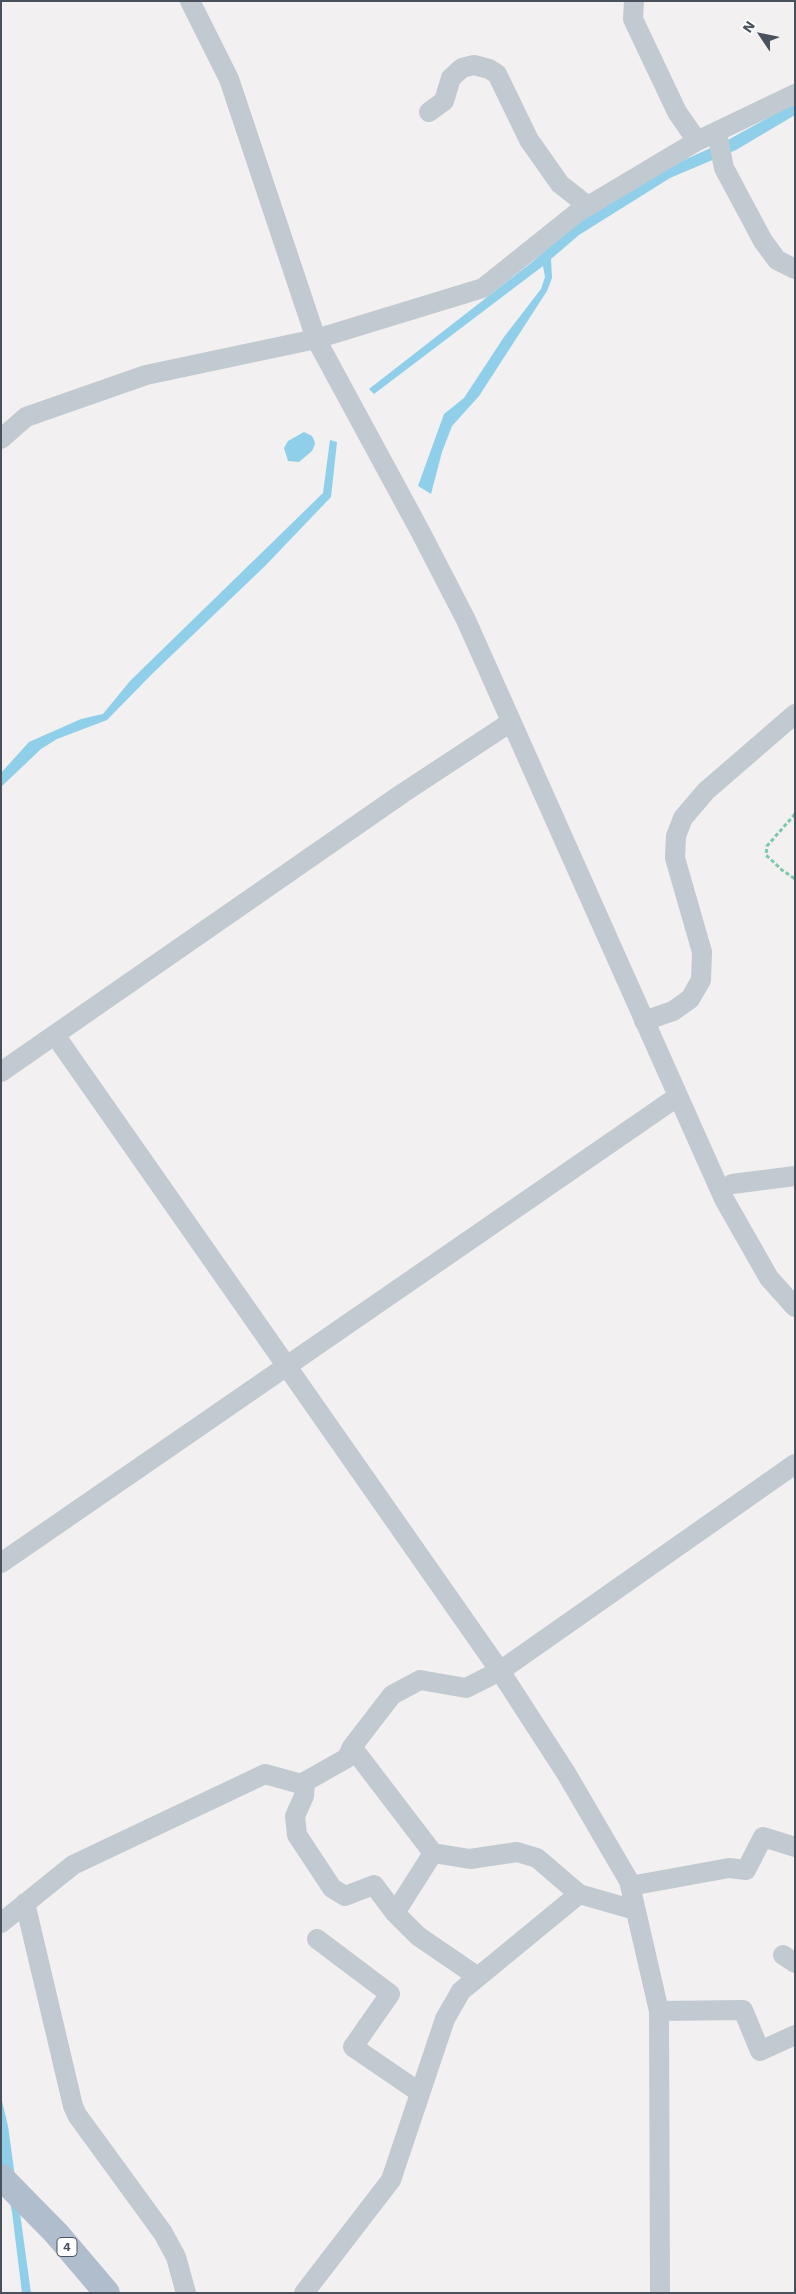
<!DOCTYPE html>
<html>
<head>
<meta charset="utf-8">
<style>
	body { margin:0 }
	#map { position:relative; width:796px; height:2294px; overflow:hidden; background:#f2f0f0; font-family:"Work Sans",sans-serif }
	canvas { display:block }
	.frame { position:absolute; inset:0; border:2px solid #48515c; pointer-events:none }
	.north { position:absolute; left:736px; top:10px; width:50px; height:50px; -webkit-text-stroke:4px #fff; paint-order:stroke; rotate:304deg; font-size:14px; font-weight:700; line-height:20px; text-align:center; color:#48515c }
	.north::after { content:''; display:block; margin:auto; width:18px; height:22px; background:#48515c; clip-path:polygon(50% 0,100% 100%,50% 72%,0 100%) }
</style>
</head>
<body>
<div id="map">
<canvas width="796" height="2294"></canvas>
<div class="frame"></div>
<div class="north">N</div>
</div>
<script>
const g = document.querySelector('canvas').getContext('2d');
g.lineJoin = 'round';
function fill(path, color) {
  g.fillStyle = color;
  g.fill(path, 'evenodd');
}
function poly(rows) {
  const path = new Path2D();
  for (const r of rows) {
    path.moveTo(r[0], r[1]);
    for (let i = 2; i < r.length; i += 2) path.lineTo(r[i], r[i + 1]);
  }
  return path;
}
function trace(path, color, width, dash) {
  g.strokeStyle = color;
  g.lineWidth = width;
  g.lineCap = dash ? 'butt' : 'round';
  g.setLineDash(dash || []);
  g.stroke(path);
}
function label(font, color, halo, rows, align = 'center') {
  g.font = font + ' "Work Sans",sans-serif';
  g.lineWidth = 4.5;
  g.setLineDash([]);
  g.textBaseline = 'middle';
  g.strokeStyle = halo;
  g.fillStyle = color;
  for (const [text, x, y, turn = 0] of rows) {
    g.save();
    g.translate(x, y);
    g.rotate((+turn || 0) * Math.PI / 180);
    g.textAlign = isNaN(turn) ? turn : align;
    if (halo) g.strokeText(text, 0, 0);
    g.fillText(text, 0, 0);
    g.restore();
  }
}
const water = poly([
	[795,103,795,115,736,150,670,178,579,235,551,259,552,278,547,291,479,396,452,426,442,452,431,494,418,486,444,414,464,398,504,337,541,289,545,277,543,266,374,394,369,389,531,263,576,224,660,171,726,141],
	[304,432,312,436,314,440,315,444,312,451,299,462,288,461,284,448,288,441],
	[330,440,337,442,331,497,265,566,153,673,107,720,57,739,41,749,1,787,1,773,29,742,81,719,103,714,130,681,323,493],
	[1,2097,8,2126,31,2293,22,2293,12,2212,1,2162]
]);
const path = poly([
	[795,814,767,846,766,855,782,870,795,879]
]);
const minor = poly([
	[190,1,229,79,316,339,420,531,466,620,724,1199,769,1278,795,1307],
	[634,1,633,19,677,112,697,141],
	[429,112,444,101,451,78,462,68,474,65,489,69,497,74,529,140,560,184,588,206],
	[717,133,724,168,763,241,777,260,795,269],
	[1,439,26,417,146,375,316,339,483,288,578,212,697,141,795,94],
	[644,1021,673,1011,690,999,701,980,702,952,675,858,676,836,683,818,706,791,795,714],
	[55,1035,500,1671,566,1773,629,1881,659,2011,660,2293],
	[1,1072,403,793,511,722],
	[732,1184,795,1176],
	[1,1563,677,1097],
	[352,1747,433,1853,470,1859,517,1852,537,1858,579,1894,635,1910],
	[305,1782,304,1796,295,1816,297,1835,332,1888,345,1896,374,1885,395,1913,418,1936,478,1977],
	[630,1886,729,1868,746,1870,763,1837,795,1847],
	[25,1903,73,2106,77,2115,163,2233,176,2257,186,2293],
	[395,1913,433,1853],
	[1,1923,73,1865,265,1774,301,1784,347,1758,352,1747,392,1695,420,1680,466,1688,500,1671,795,1464],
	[317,1939,390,1994,353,2047,419,2092],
	[783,1955,795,1963],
	[659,2011,743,2010,760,2051,795,2035],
	[304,2293,391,2180,445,2019,461,1991,579,1894]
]);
const major = poly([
	[1,2177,56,2233,107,2293]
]);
const shields = [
	[67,2247,20]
];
const shieldNames = [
	["4",67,2247]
];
fill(water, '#8fcfe9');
trace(path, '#79caa8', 3, [4, 2.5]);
trace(minor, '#c1c9d1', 20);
trace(major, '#b0bdcd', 26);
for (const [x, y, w] of shields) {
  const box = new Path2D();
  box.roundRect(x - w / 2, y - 9.5, w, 19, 4);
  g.fillStyle = '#fff';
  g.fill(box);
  trace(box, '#48515c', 1);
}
label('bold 12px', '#48515c', null, shieldNames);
</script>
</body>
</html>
